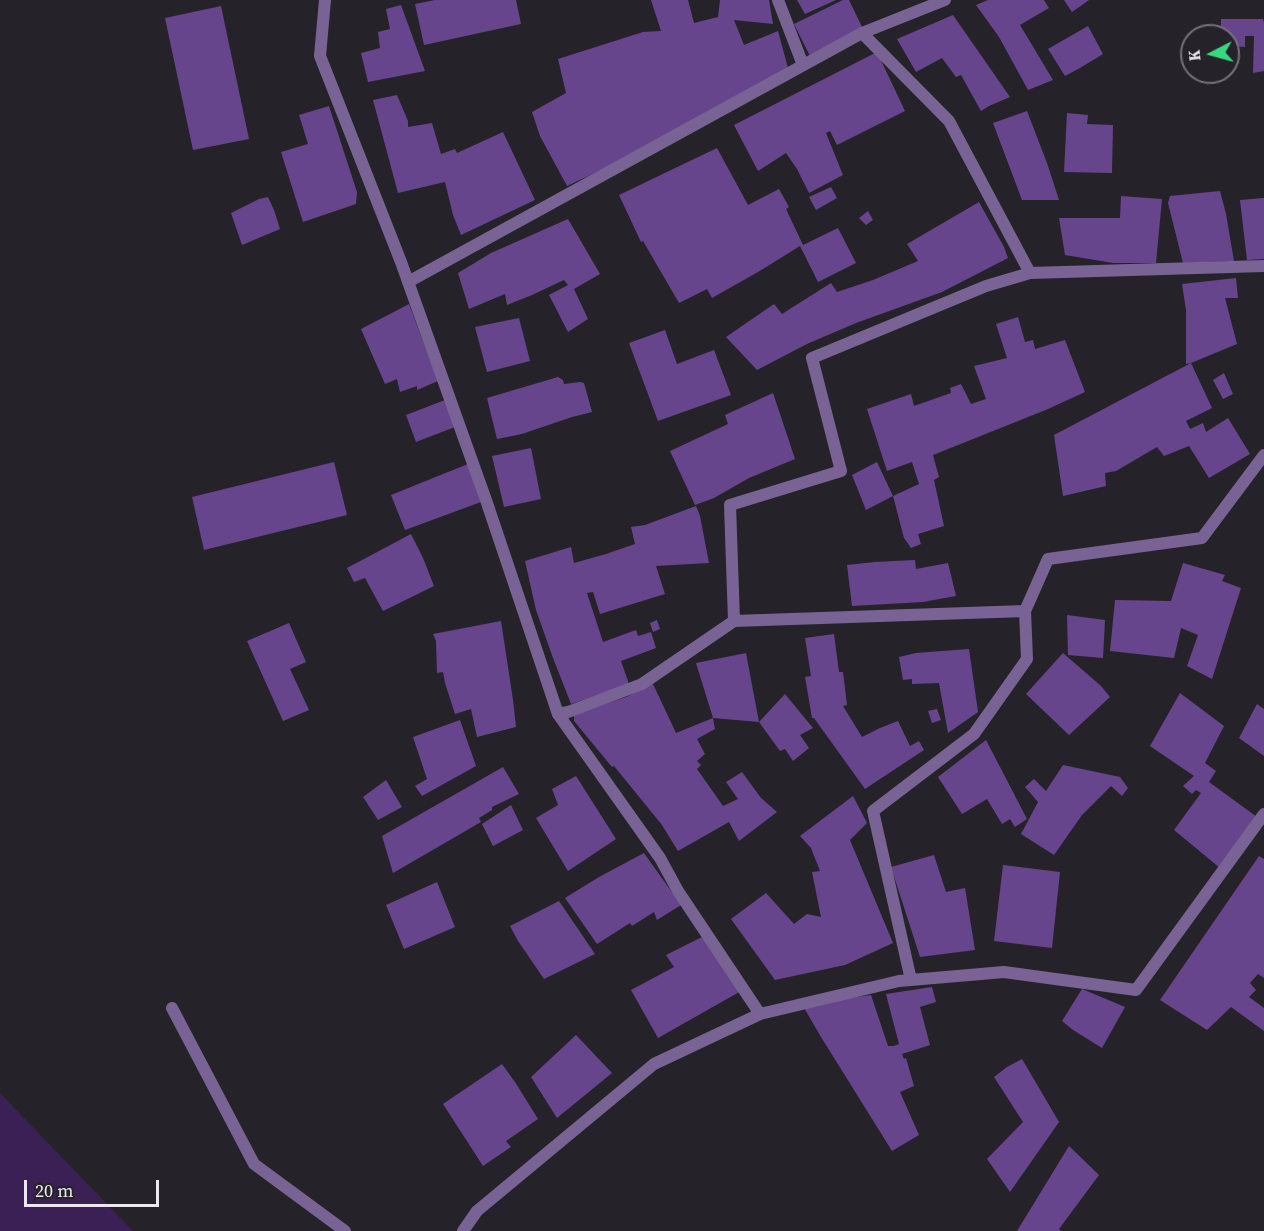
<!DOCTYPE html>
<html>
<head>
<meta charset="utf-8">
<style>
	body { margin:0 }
	#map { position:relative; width:1264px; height:1231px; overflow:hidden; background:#252329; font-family:"Source Serif 4",serif }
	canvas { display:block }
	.north { position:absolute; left:1180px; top:24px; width:60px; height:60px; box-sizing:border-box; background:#252329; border:2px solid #747277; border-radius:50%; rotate:264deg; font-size:16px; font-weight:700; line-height:24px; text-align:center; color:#ebe9ed }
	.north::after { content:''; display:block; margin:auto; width:21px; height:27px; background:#38d880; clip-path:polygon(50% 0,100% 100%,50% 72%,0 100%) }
	.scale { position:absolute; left:24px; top:1180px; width:135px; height:27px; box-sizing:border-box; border:3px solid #ebe9ed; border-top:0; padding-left:8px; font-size:18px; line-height:21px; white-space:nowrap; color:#ebe9ed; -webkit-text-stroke:4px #252329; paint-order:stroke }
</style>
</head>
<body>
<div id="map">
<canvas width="1264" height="1231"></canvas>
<div class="north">K</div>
<div class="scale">20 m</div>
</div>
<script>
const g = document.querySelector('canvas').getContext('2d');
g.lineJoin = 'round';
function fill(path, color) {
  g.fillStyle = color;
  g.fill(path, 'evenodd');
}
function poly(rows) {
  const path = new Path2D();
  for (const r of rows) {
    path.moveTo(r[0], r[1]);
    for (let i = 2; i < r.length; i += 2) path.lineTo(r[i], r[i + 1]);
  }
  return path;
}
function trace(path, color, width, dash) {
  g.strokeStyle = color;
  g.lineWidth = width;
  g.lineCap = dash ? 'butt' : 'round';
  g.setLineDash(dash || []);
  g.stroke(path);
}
const green = poly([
	[0,1093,133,1231,0,1231]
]);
const building = poly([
	[435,0,516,0,521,24,424,45,415,4],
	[651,0,688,0,694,23,718,17,720,0,769,0,773,24,734,20,744,45,778,31,788,68,603,169,567,186,540,136,532,112,566,93,558,59,643,32,661,31],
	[797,0,836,0,805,14],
	[843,0,849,0,863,29,810,56,794,24],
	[988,0,1044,0,1049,8,1020,25,1053,80,1028,90,999,37,976,5],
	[1064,0,1089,0,1072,12],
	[401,5,425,71,368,82,361,53,380,48,378,32,390,29,386,9],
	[221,6,249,139,193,150,165,18],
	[953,15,1010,97,989,106,981,111,961,75,956,77,942,58,916,72,897,39],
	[1221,19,1263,19,1264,23,1264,71,1253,73,1254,36,1245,36,1245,47,1232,46,1231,37,1221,35],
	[1088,26,1103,54,1080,68,1065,76,1048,49],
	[877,52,905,111,837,145,830,131,826,133,843,175,809,193,797,169,786,153,758,171,734,125],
	[397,95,408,121,408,127,432,123,441,154,455,149,457,153,503,132,535,200,461,235,453,215,445,182,398,193,373,100],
	[329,106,357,192,356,204,303,222,281,152,308,144,299,115],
	[1027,111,1047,163,1059,200,1022,200,993,123],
	[1067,113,1088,115,1087,124,1113,125,1112,173,1064,172],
	[717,148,748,205,779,189,789,207,786,209,803,245,838,228,856,263,818,282,800,246,758,272,712,298,707,289,679,303,643,241,641,242,619,195],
	[831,187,837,198,816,210,809,197],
	[1220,191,1226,214,1234,261,1183,263,1168,203,1170,196],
	[1121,196,1162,199,1156,263,1113,263,1065,255,1059,218,1120,218],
	[268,197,274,210,280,229,242,245,231,213,259,199],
	[1264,198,1264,259,1247,260,1240,200],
	[979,202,1004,247,1008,258,942,292,856,323,807,344,757,370,726,337,774,304,782,314,831,283,837,292,873,280,918,261,907,244],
	[868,211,873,220,866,225,859,218],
	[568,219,600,274,574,289,588,319,568,332,549,295,568,285,564,280,532,295,507,305,505,294,469,309,458,273,491,253],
	[1236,278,1238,298,1225,298,1237,344,1191,363,1212,408,1186,421,1190,429,1203,423,1206,432,1228,418,1250,454,1209,478,1189,446,1164,456,1157,447,1116,471,1105,473,1106,486,1063,496,1054,435,1191,363,1186,364,1186,310,1182,284],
	[409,304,438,381,417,390,417,386,400,392,397,379,385,384,361,329],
	[1018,317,1025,342,1033,340,1035,349,1065,340,1085,392,1048,409,933,455,939,477,934,480,944,526,918,534,921,544,911,548,904,538,893,496,919,484,912,462,887,471,867,409,911,394,914,406,951,393,950,388,961,384,971,404,986,399,974,366,1007,358,996,324],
	[519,318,530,361,487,372,475,327],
	[665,330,677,364,714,350,731,395,658,421,629,343],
	[1224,373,1233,394,1223,399,1213,380],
	[558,377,563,380,564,384,580,382,584,383,592,412,572,417,522,434,497,439,487,398],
	[773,393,795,459,749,478,714,498,695,505,670,451,728,424,725,415],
	[445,400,455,427,416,442,406,415],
	[531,448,541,499,504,507,492,456],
	[334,462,347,515,204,550,192,497],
	[877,462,893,496,866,510,852,475],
	[468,464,481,502,405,530,391,495],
	[696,506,700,516,709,563,656,566,665,594,600,614,593,592,587,593,603,642,636,630,638,636,651,632,656,648,621,661,628,681,628,685,571,704,553,658,536,610,525,561,571,547,574,563,606,554,635,544,631,527,645,525],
	[411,534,423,558,434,586,383,611,365,578,354,582,347,568],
	[915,560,916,569,948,563,956,596,923,602,852,606,847,565,875,562],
	[1183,563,1225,575,1222,581,1241,588,1212,679,1187,666,1198,635,1181,628,1174,658,1110,651,1115,600,1171,601],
	[1067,615,1105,620,1103,658,1068,655],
	[657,620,660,629,653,632,650,623],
	[501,621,513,700,516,727,477,737,471,709,455,714,445,683,443,672,437,673,436,641,433,634],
	[289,623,306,662,290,669,309,710,283,721,247,641],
	[834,634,839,672,843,672,847,705,843,706,862,737,880,728,898,721,910,746,919,741,924,750,865,789,814,718,812,718,805,677,811,676,805,638],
	[969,649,978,712,948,733,939,683,912,684,912,679,903,680,899,657,916,653],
	[746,653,759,722,785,694,813,728,800,735,809,748,793,761,785,749,780,751,759,722,713,718,696,663],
	[1063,653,1101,686,1110,697,1069,735,1026,694],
	[653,684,676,733,713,718,715,729,697,739,705,754,697,761,701,765,697,769,723,806,738,799,726,782,742,772,761,798,777,812,739,841,729,822,678,851,662,825,614,766,612,767,574,721,574,714,626,697],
	[1180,693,1224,726,1205,763,1216,771,1209,782,1257,817,1220,868,1174,830,1201,793,1196,790,1192,794,1183,786,1194,776,1150,746],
	[1257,704,1264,709,1264,756,1239,738],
	[937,709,941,720,932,723,928,711],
	[460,720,476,766,422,796,415,786,427,779,413,737],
	[986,740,1027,819,1015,827,1010,819,1002,824,987,799,962,814,938,777],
	[1063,765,1120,777,1128,788,1122,796,1111,786,1082,815,1054,855,1021,834,1038,802,1025,787,1034,779,1046,791],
	[503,767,519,794,492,807,492,810,479,818,481,822,393,873,382,836],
	[576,776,616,839,568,871,536,818,558,805,552,789],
	[386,780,402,807,378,820,363,797],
	[853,796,867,823,850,840,893,943,845,965,775,980,731,919,766,893,794,924,807,914,821,917,812,872,820,871,811,848,800,836],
	[511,805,523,830,493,846,482,824],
	[644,853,681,905,657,920,654,912,632,926,630,923,597,944,565,898,599,877],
	[934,855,946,892,965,888,975,950,920,957,891,867],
	[1259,856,1264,859,1264,978,1258,974,1250,983,1256,990,1249,997,1264,1008,1264,1031,1231,1007,1207,1030,1160,1000],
	[1003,865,1060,872,1052,948,994,941],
	[437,882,455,927,404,949,386,905],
	[559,901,595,954,544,979,518,941,510,926],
	[704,936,741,991,658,1038,631,990,674,967,666,955],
	[932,987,936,1002,920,1007,930,1045,902,1054,904,1059,906,1058,914,1086,900,1092,919,1135,892,1151,821,1037,803,1006,811,1003,871,995,888,1046,894,1046,899,1044,886,994],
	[1082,989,1125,1007,1102,1048,1073,1030,1062,1021],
	[576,1035,612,1073,557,1118,531,1077],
	[1022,1059,1059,1122,1010,1192,987,1159,1023,1122,994,1077,1007,1067],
	[502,1064,515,1082,538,1119,506,1141,511,1147,483,1166,443,1104],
	[1069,1146,1099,1175,1059,1229,1061,1231,1017,1231]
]);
const pedestrian = poly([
	[778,0,803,65],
	[558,714,568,712,642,684,734,621]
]);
const minor = poly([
	[325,0,320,56,401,262,486,500,558,714,660,858,678,891,760,1014],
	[862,33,949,121,1030,273],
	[408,282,862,33,945,0],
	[1025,611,734,621,730,505,841,471,812,358,986,286,1030,273,1264,266],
	[911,980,873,811,974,734,1027,659,1025,611,1048,559,1202,538,1264,455],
	[172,1008,254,1164,345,1231],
	[463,1231,477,1211,654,1064,760,1014,899,981,1004,972,1136,990,1264,814]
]);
fill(green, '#3a2055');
fill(building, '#67458d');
trace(pedestrian, '#796395', 12);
trace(minor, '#796395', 12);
</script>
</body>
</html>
